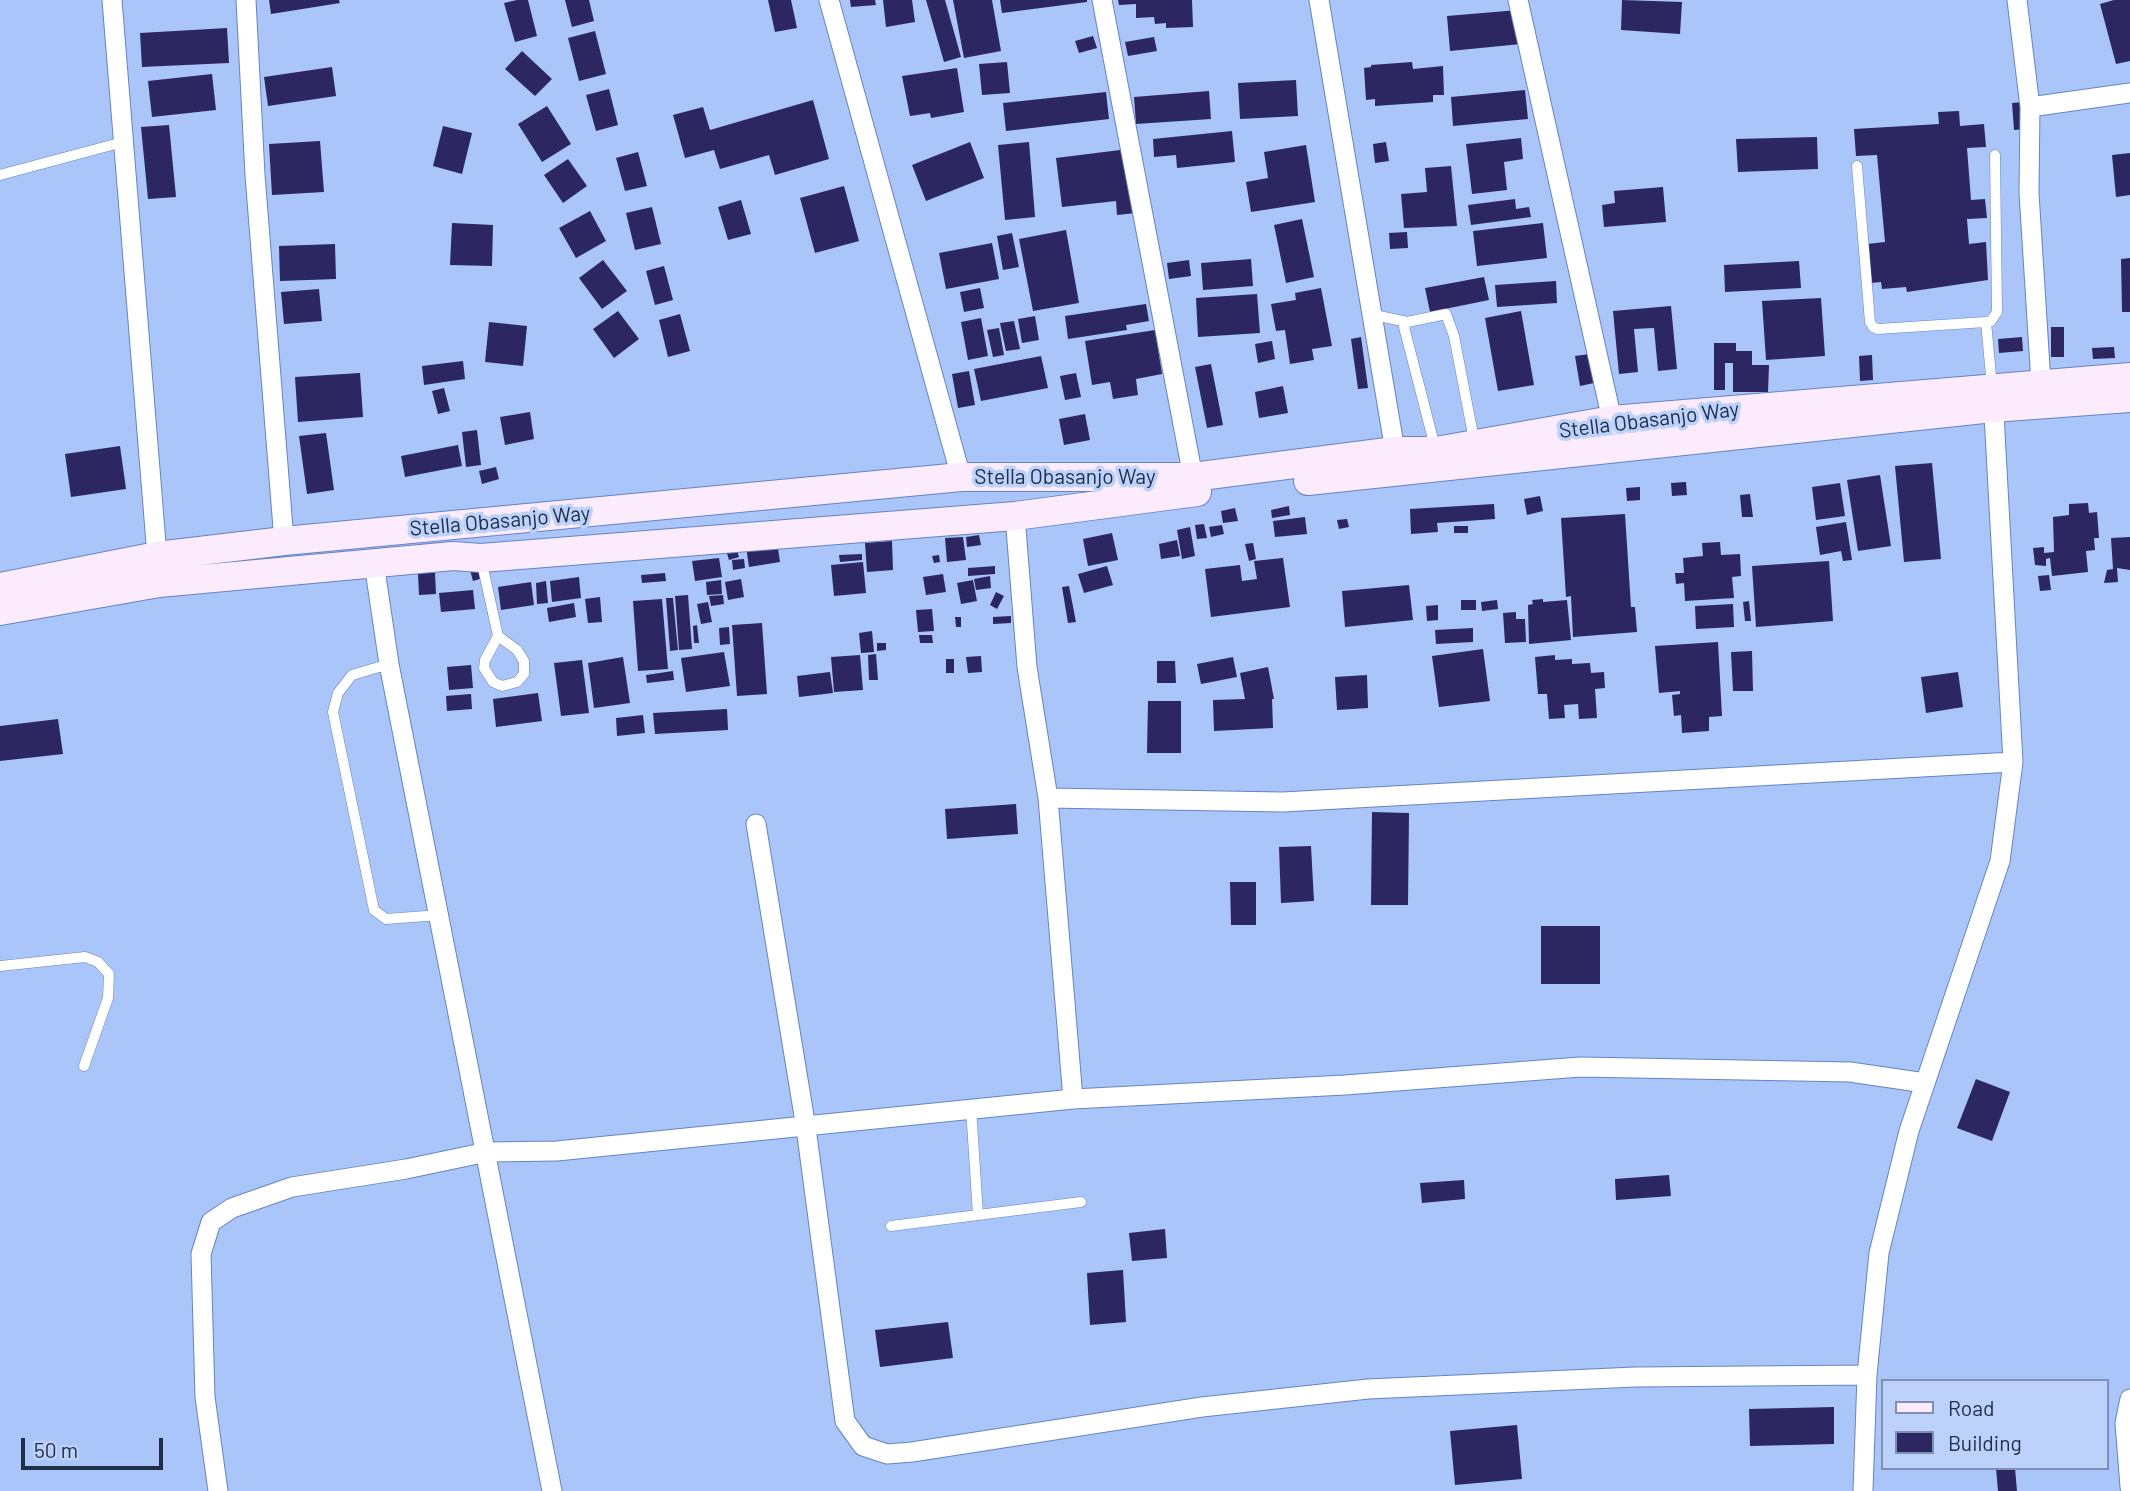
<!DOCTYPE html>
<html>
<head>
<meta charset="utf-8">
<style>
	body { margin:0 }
	#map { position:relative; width:2130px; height:1491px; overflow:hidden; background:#aac5fa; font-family:Barlow,sans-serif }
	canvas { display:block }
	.legend { position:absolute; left:1881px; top:1379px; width:228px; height:91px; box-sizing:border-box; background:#bdd2fa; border:2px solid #7f90b3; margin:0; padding:9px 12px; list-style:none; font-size:21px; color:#212e48 }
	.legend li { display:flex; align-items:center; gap:14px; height:35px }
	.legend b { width:35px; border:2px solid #7f90b3 }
	.scale { position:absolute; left:21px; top:1438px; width:142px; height:32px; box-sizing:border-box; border:4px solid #212e48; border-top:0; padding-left:9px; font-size:21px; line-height:24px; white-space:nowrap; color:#212e48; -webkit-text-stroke:5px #bdd2fa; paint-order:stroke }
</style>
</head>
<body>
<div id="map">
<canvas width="2130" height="1491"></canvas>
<ul class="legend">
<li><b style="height:9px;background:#fcebfd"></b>Road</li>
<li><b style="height:19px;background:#2c2661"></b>Building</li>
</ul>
<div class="scale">50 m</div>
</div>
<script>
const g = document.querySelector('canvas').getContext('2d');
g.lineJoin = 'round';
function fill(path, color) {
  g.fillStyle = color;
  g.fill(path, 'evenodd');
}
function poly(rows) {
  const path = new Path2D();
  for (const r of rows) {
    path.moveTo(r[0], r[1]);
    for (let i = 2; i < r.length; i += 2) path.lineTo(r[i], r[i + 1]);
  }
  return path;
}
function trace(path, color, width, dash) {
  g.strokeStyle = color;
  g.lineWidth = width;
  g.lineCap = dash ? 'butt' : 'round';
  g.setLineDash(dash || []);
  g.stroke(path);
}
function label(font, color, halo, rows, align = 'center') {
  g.font = font + ' Barlow,sans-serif';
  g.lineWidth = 7;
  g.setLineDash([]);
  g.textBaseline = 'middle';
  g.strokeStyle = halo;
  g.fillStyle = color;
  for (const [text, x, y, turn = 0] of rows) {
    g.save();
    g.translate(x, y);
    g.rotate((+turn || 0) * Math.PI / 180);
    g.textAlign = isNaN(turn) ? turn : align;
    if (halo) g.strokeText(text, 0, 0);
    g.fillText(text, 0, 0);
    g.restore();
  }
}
const building = poly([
	[269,0,339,0,340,3,271,14],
	[517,0,528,0,537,36,515,42,504,3],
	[565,0,589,0,594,21,572,27],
	[768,0,791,0,797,28,775,32],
	[850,0,875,0,876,5,851,7],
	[883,0,912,0,915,22,886,27],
	[926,0,945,0,961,57,944,62],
	[953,0,992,0,1001,51,964,58],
	[1000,0,1087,0,1087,2,1002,13],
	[1118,0,1192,0,1193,27,1166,28,1166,23,1155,24,1154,17,1136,18,1136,4,1119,5],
	[1622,0,1682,2,1680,34,1621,30],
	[2114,0,2130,0,2130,61,2116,64,2100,4],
	[1518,10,1521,44,1450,51,1447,16],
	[227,28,229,63,142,67,140,33],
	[595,31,606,74,579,81,568,38],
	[1093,36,1097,48,1079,53,1075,41],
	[1154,37,1157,51,1128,56,1125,42],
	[522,51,552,79,535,96,505,69],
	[1007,62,1010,93,982,95,979,64],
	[1412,62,1413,69,1443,66,1444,95,1433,95,1433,102,1375,106,1375,99,1366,100,1364,68,1371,67,1371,65],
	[332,67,336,96,268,106,264,77],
	[957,68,964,112,931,118,930,113,910,116,902,76],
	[212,74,216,110,152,117,148,81],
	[1296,80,1298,116,1240,119,1238,83],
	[609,89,618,125,596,131,586,95],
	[1525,90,1528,119,1453,126,1451,97],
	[1209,91,1211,119,1136,124,1134,97],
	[1106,92,1109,119,1006,131,1003,103],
	[813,100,829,159,775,175,769,155,720,169,714,150,685,158,673,115,703,107,710,130],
	[2024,102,2026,129,2014,130,2012,103],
	[547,106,571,144,542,162,518,124],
	[1959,111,1960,126,1984,124,1986,147,1967,148,1971,200,1985,199,1987,218,1967,219,1969,244,1986,242,1988,280,1907,292,1906,287,1882,289,1881,282,1871,283,1867,244,1885,242,1877,155,1856,156,1854,129,1939,124,1938,112],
	[169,125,176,197,148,199,141,127],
	[443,126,472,133,462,174,433,166],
	[1232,131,1235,162,1177,168,1176,155,1154,157,1153,139],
	[1817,137,1818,169,1738,172,1736,139],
	[1521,138,1523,159,1504,162,1507,190,1472,194,1466,144],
	[320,141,324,192,272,195,269,144],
	[970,142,984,178,926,201,912,165],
	[1029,142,1035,217,1005,220,998,145],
	[1386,142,1389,161,1375,163,1373,144],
	[1306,145,1315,202,1251,212,1246,182,1268,178,1264,152],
	[1128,149,1136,213,1117,215,1116,201,1062,207,1056,158],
	[638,152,647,186,625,191,616,158],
	[2130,153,2130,195,2116,197,2112,155],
	[568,159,587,186,563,203,544,175],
	[1451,166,1457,226,1404,228,1401,194,1427,192,1425,168],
	[844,186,859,241,815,253,800,198],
	[1663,187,1666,222,1604,227,1602,205,1615,203,1614,191],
	[1515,199,1516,209,1529,207,1531,217,1471,225,1468,205],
	[741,200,751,234,728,240,718,207],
	[652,207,661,244,635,250,626,213],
	[590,211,606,241,576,258,559,228],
	[1302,219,1314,277,1286,283,1274,225],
	[452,223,493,225,492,266,450,265],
	[1543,223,1547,258,1477,266,1473,231],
	[1066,230,1079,303,1033,311,1019,239],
	[1407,232,1408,248,1390,249,1389,233],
	[1012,233,1019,267,1003,270,997,236],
	[992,243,999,279,946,289,939,253],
	[335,244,336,279,280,281,279,246],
	[2130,258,2130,312,2122,312,2121,259],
	[1251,259,1253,286,1203,290,1201,263],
	[603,260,627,291,602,309,579,278],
	[1189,260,1191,276,1169,279,1167,263],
	[1799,261,1801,288,1725,292,1724,265],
	[664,266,673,300,655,305,646,271],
	[1484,277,1489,300,1430,312,1425,288],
	[1556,281,1557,303,1497,307,1495,285],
	[980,288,984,308,964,312,960,292],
	[1321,288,1332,346,1312,349,1314,360,1290,364,1285,330,1276,331,1271,304,1296,300,1295,293],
	[319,289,322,321,284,324,281,292],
	[1257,294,1260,333,1198,337,1196,298],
	[1821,298,1825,356,1766,360,1762,301],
	[1146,304,1149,321,1126,325,1127,330,1068,339,1065,316],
	[1671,306,1677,369,1658,371,1654,328,1634,329,1638,372,1619,374,1613,311],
	[618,311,639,339,614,358,593,329],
	[1521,311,1534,385,1498,391,1485,318],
	[680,314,690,351,668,357,659,320],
	[1035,316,1039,340,1022,343,1018,319],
	[981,318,988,356,968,360,961,322],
	[1014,321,1020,349,1006,351,1000,323],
	[489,322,527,326,523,366,485,362],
	[2051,327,2064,327,2064,357,2051,357],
	[999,328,1004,355,993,357,987,330],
	[1155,330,1162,374,1136,379,1138,395,1113,399,1110,382,1092,385,1085,341],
	[1361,337,1368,388,1358,389,1351,339],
	[2022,337,2023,351,1999,353,1998,339],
	[1272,341,1275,359,1258,363,1255,344],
	[1714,343,1736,343,1736,351,1752,351,1752,365,1769,365,1768,392,1733,392,1733,363,1725,363,1725,390,1714,390],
	[2114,347,2115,358,2093,359,2092,348],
	[1590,354,1594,383,1580,386,1575,356],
	[1872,355,1873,380,1860,381,1859,356],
	[1041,356,1048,388,981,401,974,369],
	[463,361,465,379,424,385,422,366],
	[1211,364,1223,425,1207,428,1195,367],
	[969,371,975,405,958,408,952,374],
	[360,373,363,417,298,422,295,377],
	[1076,373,1081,397,1065,400,1060,376],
	[1283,386,1288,413,1259,418,1255,392],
	[444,388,450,411,438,414,432,391],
	[530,412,534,439,505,445,500,417],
	[1085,414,1090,440,1064,445,1059,419],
	[477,430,481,465,466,467,462,432],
	[326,433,334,490,307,494,299,436],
	[458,445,462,466,405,477,401,456],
	[120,446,126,489,71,497,65,454],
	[1932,463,1941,559,1904,562,1895,466],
	[496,467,499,479,482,484,479,471],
	[1880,475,1891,546,1858,551,1847,480],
	[1686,482,1687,495,1672,496,1671,483],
	[1840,483,1845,516,1816,520,1812,487],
	[1640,487,1640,500,1627,501,1626,488],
	[1750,494,1753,517,1742,517,1740,495],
	[1540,496,1543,511,1527,515,1524,499],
	[2088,503,2089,513,2097,512,2099,538,2094,538,2095,550,2086,551,2088,572,2052,576,2050,558,2046,559,2046,566,2035,565,2033,548,2044,547,2044,553,2054,552,2053,517,2069,515,2069,504],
	[1494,504,1495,519,1437,523,1438,532,1411,534,1410,509],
	[1289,506,1290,515,1272,518,1271,510],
	[1235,508,1238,521,1223,523,1221,511],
	[1625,514,1631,607,1635,607,1637,632,1573,637,1571,596,1566,597,1561,518],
	[1305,517,1307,534,1275,537,1273,521],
	[1347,519,1349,527,1339,529,1337,520],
	[1846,522,1852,560,1843,561,1841,551,1820,555,1816,527],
	[1204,524,1207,538,1197,539,1195,525],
	[1222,525,1224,534,1211,537,1209,527],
	[1454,526,1468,526,1468,533,1454,533],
	[1190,527,1195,556,1182,559,1177,530],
	[1112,533,1118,560,1088,566,1083,539],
	[979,535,981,545,967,547,966,537],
	[963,537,966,560,947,562,945,538],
	[2130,537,2130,570,2117,568,2118,582,2104,583,2107,570,2113,569,2111,538],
	[1177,540,1180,556,1161,559,1159,544],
	[892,541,893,570,867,572,865,543],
	[777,542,780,562,749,567,746,546],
	[1720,542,1721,555,1740,554,1741,576,1732,577,1734,598,1685,601,1684,583,1676,584,1675,573,1684,573,1683,558,1703,556,1702,543],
	[1253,543,1256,559,1249,561,1245,544],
	[735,544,739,557,729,560,725,547],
	[862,554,862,560,840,562,839,555],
	[939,555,940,562,934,563,932,556],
	[719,558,722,577,695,581,692,561],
	[1283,558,1290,607,1211,617,1205,569,1240,565,1242,581,1257,579,1254,561],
	[744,559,745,568,733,570,732,560],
	[1829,561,1833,621,1756,627,1752,566],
	[863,562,866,593,834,596,831,565],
	[995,566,995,574,968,576,968,568],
	[1107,566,1113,585,1084,593,1078,574],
	[478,568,480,579,473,581,470,570],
	[418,573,435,573,436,594,419,595],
	[665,573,666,581,642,583,641,575],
	[943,574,946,592,926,595,923,577],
	[2049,575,2051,590,2040,591,2038,576],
	[990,576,991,588,976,590,974,579],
	[579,577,581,598,552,602,550,581],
	[741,579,744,597,728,600,725,582],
	[721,580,722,594,707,595,706,582],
	[973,580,977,601,961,604,957,583],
	[546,581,548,603,537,604,536,583],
	[531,582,534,605,501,610,498,587],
	[1409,585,1413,620,1345,627,1342,591],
	[1069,586,1076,622,1068,623,1062,587],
	[473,590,475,609,441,612,439,593],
	[996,592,1004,596,997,609,990,605],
	[688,595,692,649,679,650,675,596],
	[723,595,724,604,711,606,709,596],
	[600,597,602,622,588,623,585,599],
	[666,598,673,598,678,650,670,651],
	[662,599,668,669,638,671,633,601],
	[1543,599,1543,602,1567,600,1571,640,1529,644,1528,605,1533,604,1532,600],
	[1461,600,1476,600,1476,610,1461,610],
	[1497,600,1498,609,1482,611,1481,602],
	[1749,601,1751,621,1745,621,1743,602],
	[708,602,712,622,701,624,697,604],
	[574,603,576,617,549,622,547,608],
	[1733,604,1734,627,1696,629,1695,606],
	[1438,605,1438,620,1427,621,1426,606],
	[932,609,934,631,918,632,916,610],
	[1516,612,1516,619,1525,619,1526,642,1505,643,1503,613],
	[1011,616,1011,623,993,624,993,617],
	[955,617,961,617,961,627,956,627],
	[762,623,767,694,737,696,732,625],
	[697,625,699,643,694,643,693,626],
	[729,627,730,644,720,645,719,628],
	[1473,628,1473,642,1436,644,1435,630],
	[872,631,874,652,861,653,859,633],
	[919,635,932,635,933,643,920,643],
	[1718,642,1722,716,1709,717,1709,731,1682,733,1681,715,1674,716,1672,695,1680,694,1680,691,1659,693,1655,646],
	[877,643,886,643,886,650,877,651],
	[1483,649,1490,701,1439,707,1432,656],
	[1752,651,1753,691,1733,691,1731,652],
	[724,652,730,686,686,692,681,658],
	[876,654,878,680,869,680,868,655],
	[860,655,863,690,834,692,831,657],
	[1555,655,1555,660,1572,659,1572,664,1590,663,1591,673,1604,672,1605,688,1595,689,1597,718,1579,719,1578,704,1564,705,1565,718,1549,719,1547,694,1538,694,1535,657],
	[981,656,982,672,968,673,966,657],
	[623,657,630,703,594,708,588,663],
	[1233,657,1237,677,1201,684,1197,664],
	[946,659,954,659,954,673,946,673],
	[582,660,589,713,561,716,554,663],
	[1157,661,1175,661,1176,683,1157,683],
	[471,665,473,688,449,690,447,667],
	[1268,667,1274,699,1272,699,1273,728,1214,731,1213,700,1245,699,1240,673],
	[673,671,674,680,647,683,646,675],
	[830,672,833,693,799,697,797,676],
	[1958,672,1963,707,1926,713,1921,677],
	[1367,675,1368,708,1337,710,1335,677],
	[538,693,542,721,496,727,493,699],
	[471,694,472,709,447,711,446,696],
	[1148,701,1181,701,1181,753,1147,753],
	[727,709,728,730,655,734,653,713],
	[643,715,645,733,617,736,616,718],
	[58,719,63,754,0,761,0,726],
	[1016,804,1018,834,947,839,945,809],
	[1372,812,1409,813,1408,905,1371,905],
	[1311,846,1314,901,1281,903,1279,847],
	[1230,882,1256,882,1256,925,1231,925],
	[1541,926,1600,926,1600,984,1541,984],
	[1976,1079,2010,1092,1992,1141,1957,1128],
	[1669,1175,1671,1196,1616,1200,1615,1179],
	[1464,1180,1465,1199,1422,1203,1420,1183],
	[1165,1229,1167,1258,1132,1261,1129,1233],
	[1123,1270,1126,1322,1090,1325,1087,1273],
	[948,1322,953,1358,880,1367,875,1330],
	[1834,1407,1834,1444,1750,1446,1749,1409],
	[1517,1425,1522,1479,1455,1485,1450,1431],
	[1996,1468,2015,1468,2017,1491,1998,1491]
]);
const lane = poly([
	[1857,166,1870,322,1873,327,1878,329,1986,322,1991,321,1997,312,1995,155],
	[0,175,123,142],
	[1370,314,1407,322],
	[1986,322,1992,387],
	[1435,447,1404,327,1407,322,1446,314,1454,336,1474,440],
	[481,559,498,636,517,650,524,661,524,674,517,682,502,686,493,682,484,668,485,660,498,636],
	[389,664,352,675,338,693,333,712,374,910,386,919,439,915],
	[0,966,85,957,98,962,109,974,108,998,84,1066],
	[978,1215,1081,1202],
	[891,1226,978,1215,971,1108]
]);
const street = poly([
	[112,0,158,568],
	[246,0,255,175,284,541],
	[829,0,961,477],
	[1102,0,1193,477],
	[1319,0,1395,451],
	[1518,0,1612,420],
	[2017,0,2030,107,2029,193,2041,383],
	[2030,107,2130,93],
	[1015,516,1027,667,1048,798,1073,1099],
	[374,563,389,664,552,1491],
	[1048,798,1283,802,2013,762],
	[756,824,806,1128,845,1421,863,1446,887,1454,912,1452,1202,1407,1368,1389,1635,1377,1867,1375],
	[2130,1399,2125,1423,2130,1487],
	[218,1491,205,1397,201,1254,211,1222,232,1208,292,1187,406,1169,487,1152,557,1151,1073,1099,1345,1085,1580,1067,1850,1072,1925,1083],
	[1863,1491,1867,1375,1879,1253,1909,1131,2000,861,2013,762,1993,396]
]);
const secondary = poly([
	[1308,481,1993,408,2130,398],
	[0,587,157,556,284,541,961,477,1193,477,1395,451,1436,451,1612,420,2130,377],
	[0,611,159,583,453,556,481,558,1015,516,1197,492]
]);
const streetNames = [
	["Stella Obasanjo Way",1649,420,-7],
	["Stella Obasanjo Way",1065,477],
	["Stella Obasanjo Way",500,521,-5]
];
fill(building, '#2c2661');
trace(lane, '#6584c3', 11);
trace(street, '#6584c3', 21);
trace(secondary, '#6584c3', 30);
trace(lane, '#fff', 10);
trace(street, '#fff', 19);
trace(secondary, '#fcebfd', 28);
label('21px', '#212e48', '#bdd2fa', streetNames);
</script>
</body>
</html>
